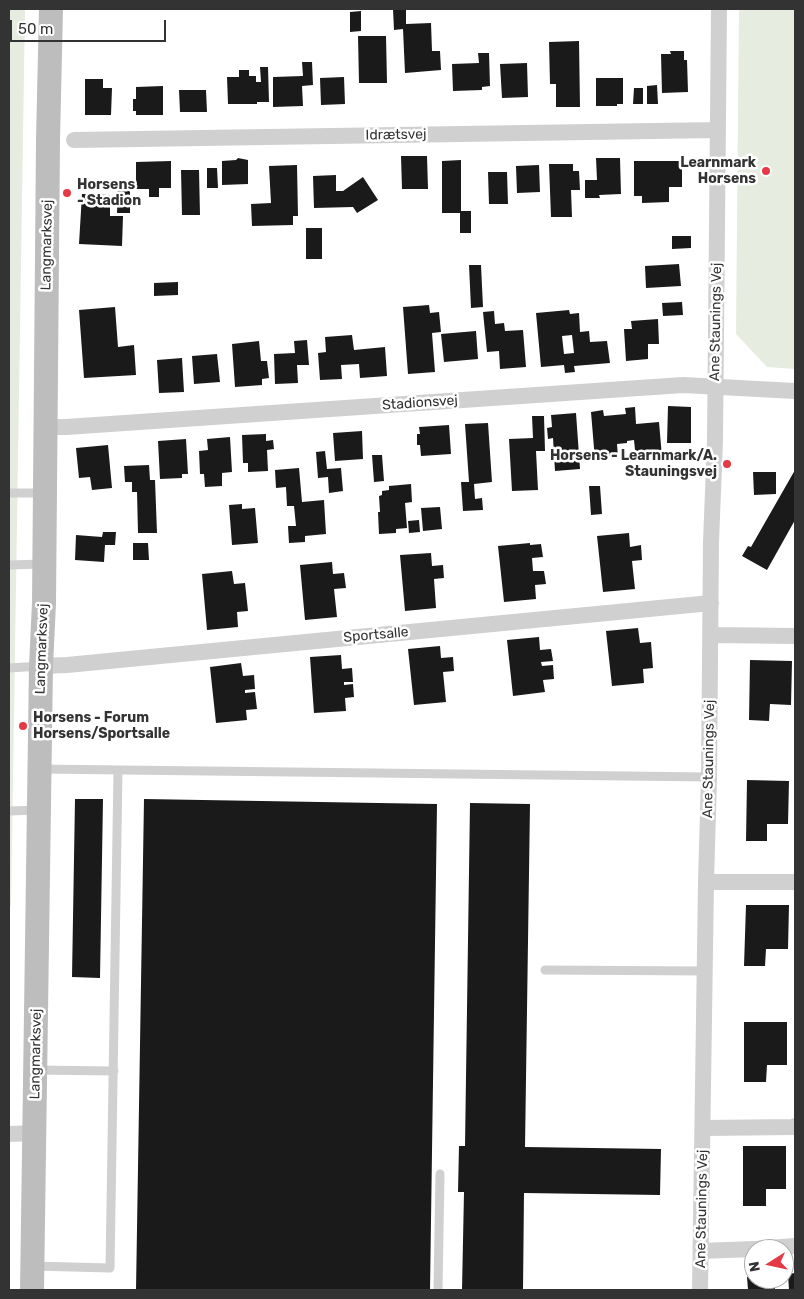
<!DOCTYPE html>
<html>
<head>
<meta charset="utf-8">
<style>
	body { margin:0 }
	#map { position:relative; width:804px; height:1299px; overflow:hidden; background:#fff; font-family:Rubik,sans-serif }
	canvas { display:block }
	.frame { position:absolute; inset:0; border:10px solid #333; pointer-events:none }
	.north { position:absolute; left:744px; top:1239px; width:50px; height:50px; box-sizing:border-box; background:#fff; border:1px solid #adadad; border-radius:50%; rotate:260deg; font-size:14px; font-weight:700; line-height:20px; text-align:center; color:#333 }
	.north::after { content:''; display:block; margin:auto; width:18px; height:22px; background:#e63946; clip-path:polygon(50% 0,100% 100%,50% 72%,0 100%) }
	.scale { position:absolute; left:10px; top:20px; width:156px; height:22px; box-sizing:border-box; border:2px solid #333; border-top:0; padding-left:6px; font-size:15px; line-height:18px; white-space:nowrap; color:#333; -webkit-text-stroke:4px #fff; paint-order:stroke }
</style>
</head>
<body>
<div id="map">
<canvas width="804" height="1299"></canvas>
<div class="frame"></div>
<div class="north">N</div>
<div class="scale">50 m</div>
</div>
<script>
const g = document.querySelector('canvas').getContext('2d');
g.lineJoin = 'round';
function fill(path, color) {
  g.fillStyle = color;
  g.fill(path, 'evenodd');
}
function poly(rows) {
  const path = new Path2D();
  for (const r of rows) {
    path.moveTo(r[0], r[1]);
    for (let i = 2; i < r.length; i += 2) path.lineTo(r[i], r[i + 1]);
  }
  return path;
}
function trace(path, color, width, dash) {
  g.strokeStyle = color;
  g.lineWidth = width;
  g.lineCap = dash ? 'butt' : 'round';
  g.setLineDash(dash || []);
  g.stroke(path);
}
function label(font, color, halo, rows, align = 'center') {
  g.font = font + ' Rubik,sans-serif';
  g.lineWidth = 5;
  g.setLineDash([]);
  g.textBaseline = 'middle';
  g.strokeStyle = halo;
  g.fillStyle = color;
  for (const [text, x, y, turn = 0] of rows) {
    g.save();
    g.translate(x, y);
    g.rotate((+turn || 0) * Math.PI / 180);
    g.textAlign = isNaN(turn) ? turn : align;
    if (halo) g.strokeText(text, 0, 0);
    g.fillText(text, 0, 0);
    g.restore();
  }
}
const green = poly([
	[9,9,25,9,11,906,9,906],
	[739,9,795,9,795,369,767,367,736,334]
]);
const building = poly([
	[393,9,406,9,406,24,431,23,432,51,440,51,441,70,405,73,403,29,394,30],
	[361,11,361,31,350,32,350,12],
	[358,36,386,36,387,83,359,83],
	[579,41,580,107,556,107,556,84,550,84,549,42],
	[670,51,684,51,684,60,687,60,688,92,662,93,661,54,671,54],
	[478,53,489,53,490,86,482,87,482,90,453,91,452,64,479,63],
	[302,62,312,62,313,85,302,86,303,106,273,107,273,77,303,76],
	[527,63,528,97,502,98,500,64],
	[260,67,268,67,269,102,257,102,257,104,228,104,227,77,239,77,239,70,249,70,249,76,256,76,256,82,261,82],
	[344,77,345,104,321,105,320,78],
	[596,78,623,78,623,104,617,104,617,106,596,106],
	[85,79,103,79,103,88,112,88,111,115,85,115],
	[657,85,658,104,647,104,647,86],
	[163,86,163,115,136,115,136,111,133,111,133,99,136,99,136,87],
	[634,88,643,88,643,104,633,104],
	[179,90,206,90,207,112,180,112],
	[401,156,427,156,428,189,402,189],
	[238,158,248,160,248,184,222,185,222,161,236,160],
	[596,158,620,158,621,194,599,195,600,198,585,198,585,180,597,180],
	[461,160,461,211,471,211,471,233,460,233,460,213,442,213,442,161],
	[171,161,171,188,159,188,159,197,149,197,149,189,136,189,136,162],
	[634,161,682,161,682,187,669,187,669,202,642,203,642,196,634,196],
	[549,164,573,164,573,171,579,171,580,190,571,190,572,217,551,217],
	[297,165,298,216,293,216,293,225,252,226,251,204,271,203,269,166],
	[539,165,540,192,517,193,516,166],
	[207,168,217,168,218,188,207,188],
	[181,170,199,170,200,215,182,215],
	[488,172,507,172,508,204,489,204],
	[336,175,336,191,343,191,363,177,378,200,357,213,353,207,314,208,313,176],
	[118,182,130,182,130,213,117,213],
	[82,194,110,195,110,216,123,216,122,246,79,244],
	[306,228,322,228,322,259,306,259],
	[672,236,691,236,691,248,672,249],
	[679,264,681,286,646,288,645,266],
	[469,265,481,265,483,307,471,308],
	[178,282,178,295,154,296,154,283],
	[682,302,683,315,663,316,662,303],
	[429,305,430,313,439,312,441,332,432,333,435,372,408,374,403,307],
	[115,307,118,347,134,345,136,375,84,378,79,310],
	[569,310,570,314,579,313,580,332,589,331,590,342,607,341,610,363,574,366,575,372,565,373,564,365,541,367,536,313],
	[572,335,574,353,564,354,562,336],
	[494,311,495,324,504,323,505,331,523,330,526,367,500,369,499,351,487,352,483,312],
	[658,319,659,344,648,344,648,359,626,361,624,329,632,329,631,321],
	[476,331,478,359,444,362,441,334],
	[352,335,354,350,385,347,387,376,360,378,359,364,341,365,342,379,320,380,318,353,326,352,325,337],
	[307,340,309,365,297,365,298,383,275,384,274,354,295,353,294,341],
	[259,341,261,361,267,361,269,378,262,379,262,385,235,387,232,344],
	[217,354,220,382,194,384,192,356],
	[182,358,184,392,159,393,157,360],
	[668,406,691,407,691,443,667,443],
	[635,407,636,424,659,422,662,457,636,460,634,440,627,441,627,443,617,444,618,457,595,460,591,412,603,410,604,416,626,414,625,408],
	[576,413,580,469,555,471,553,438,548,439,547,428,552,427,551,415],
	[532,416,544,416,545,451,536,451,538,490,512,491,509,439,533,438],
	[488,423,492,482,474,484,475,499,482,498,483,510,463,511,461,482,469,482,465,424],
	[449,425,451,454,421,456,420,445,417,445,417,434,420,434,419,427],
	[362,431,363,459,335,461,333,433],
	[266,434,266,441,273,440,274,449,267,450,268,471,248,472,248,463,243,463,242,435],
	[230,437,232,472,222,473,222,486,205,487,204,474,200,474,199,451,208,450,207,439],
	[186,439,188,474,182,474,182,478,160,479,158,441],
	[108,445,112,488,92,490,90,477,79,478,76,448],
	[325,451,327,469,341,468,343,491,329,493,328,477,318,478,316,452],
	[372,455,382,455,384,481,374,482],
	[149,465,150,480,155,480,157,533,138,533,137,492,132,492,132,482,125,482,124,466],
	[299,468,302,502,324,500,326,534,305,536,305,542,289,543,288,526,296,526,294,506,287,506,286,487,276,488,275,470],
	[795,470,795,520,767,570,742,556,748,546,751,547],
	[753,472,776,472,776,494,754,495],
	[411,484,412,502,405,503,407,528,396,529,396,533,379,534,378,512,380,512,379,496,382,495,382,491,389,490,389,486],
	[589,486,600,486,602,514,591,515],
	[242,504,242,509,255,508,258,543,232,545,229,505],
	[440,507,442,529,423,531,421,508],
	[419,520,420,532,409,533,408,521],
	[103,532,116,532,115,545,105,545,104,562,75,560,76,535,102,537],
	[629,533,630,547,641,545,642,560,632,561,635,589,603,592,597,536],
	[133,543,148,543,149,560,133,560],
	[530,543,530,545,541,544,543,557,532,558,533,571,544,571,546,584,535,585,536,599,504,602,498,546],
	[431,553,432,566,443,565,444,578,434,579,436,608,405,611,400,555],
	[332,562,333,574,344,573,346,588,334,589,337,617,305,620,300,565],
	[232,571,234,584,245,583,248,611,237,612,238,627,207,630,202,574],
	[638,628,640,643,651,642,653,668,643,669,644,683,612,686,606,631],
	[539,637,540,650,551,649,553,661,541,662,542,666,553,665,554,679,543,680,545,692,513,696,507,640],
	[440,646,441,658,453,657,454,671,443,672,446,702,414,705,408,649],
	[341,655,342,669,352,668,353,682,344,682,344,685,353,684,354,697,345,698,346,711,314,713,310,657],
	[750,660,792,661,791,705,770,704,769,721,749,720],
	[241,663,243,676,254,675,255,689,245,690,245,693,255,692,257,709,246,710,247,720,216,723,210,667],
	[747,780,789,781,788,824,767,824,767,841,746,841],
	[75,799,103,799,100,978,72,977],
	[144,799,437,804,430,1290,136,1290],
	[470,803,530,804,525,1147,661,1149,660,1195,524,1193,523,1290,462,1290,464,1192,458,1192,459,1146,465,1146],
	[746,905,789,905,788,949,766,949,765,966,744,966],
	[744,1022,787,1022,787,1065,767,1065,766,1082,744,1082],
	[743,1146,786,1146,786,1189,766,1189,766,1206,743,1206],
	[795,1273,795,1290,789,1290,788,1274],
	[754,1276,754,1279,774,1279,775,1290,748,1290,747,1277]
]);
const service = poly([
	[9,493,44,493],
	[9,565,43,564],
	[9,668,41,666],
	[40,769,709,777],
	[9,811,39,810],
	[545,970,705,971],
	[36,1070,114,1071],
	[33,1266,110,1268,118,770],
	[438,1290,440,1174]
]);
const minor = poly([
	[74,140,718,130],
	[45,427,66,427,683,385,795,391],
	[711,635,795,636],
	[41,666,67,665,711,603],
	[706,882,795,882],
	[704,1128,794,1127,795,1126],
	[9,1134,35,1133],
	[755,1249,795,1246],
	[701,1251,754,1249],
	[700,1290,706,882,709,777,711,542,715,440,719,9]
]);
const secondary = poly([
	[32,1290,41,666,44,603,48,140,51,9]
]);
const markers = [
	[766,171,5,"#e63946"],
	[67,193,5,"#e63946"],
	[727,464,5,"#e63946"],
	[23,726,5,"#e63946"]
];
const streetNames = [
	["Idrætsvej",396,135,-1],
	["Langmarksvej",47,245,-89],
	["Ane Staunings Vej",716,322,-89],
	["Stadionsvej",420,403,-4],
	["Sportsalle",376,635,-5],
	["Langmarksvej",42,649,-88],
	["Ane Staunings Vej",709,759,-89],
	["Langmarksvej",36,1054,-89],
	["Ane Staunings Vej",702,1209,-89]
];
const poiNames = [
	["Learnmark",756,163],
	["Horsens",756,179],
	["Horsens",77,185,"left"],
	["- Stadion",77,201,"left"],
	["Horsens - Learnmark/A.",717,456],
	["Stauningsvej",717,472],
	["Horsens - Forum",33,718,"left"],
	["Horsens/Sportsalle",33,734,"left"]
];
fill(green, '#e6ecdf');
fill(building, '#1a1a1a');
trace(service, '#d0d0d0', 9);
trace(minor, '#d0d0d0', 16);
trace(secondary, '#bdbdbd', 24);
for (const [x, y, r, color] of markers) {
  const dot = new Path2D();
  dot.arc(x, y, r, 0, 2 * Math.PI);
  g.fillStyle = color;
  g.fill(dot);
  trace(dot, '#fff', 2);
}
label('14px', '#333', '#fff', streetNames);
label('bold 14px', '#333', '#fff', poiNames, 'right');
</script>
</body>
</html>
